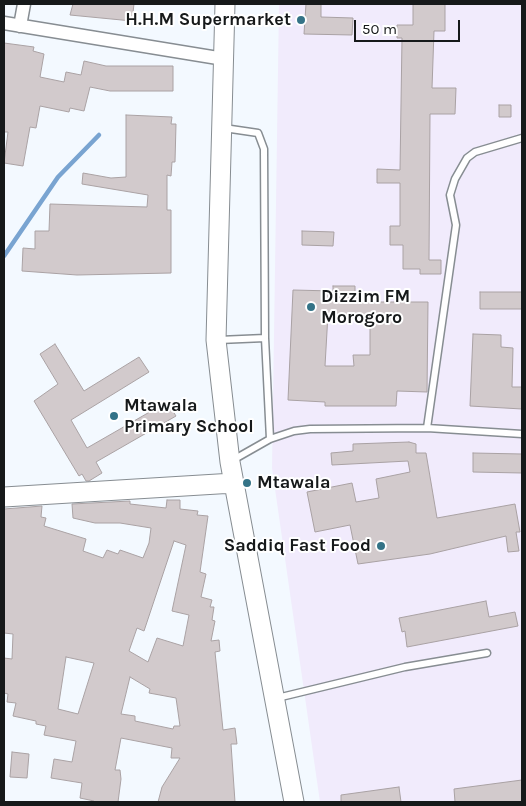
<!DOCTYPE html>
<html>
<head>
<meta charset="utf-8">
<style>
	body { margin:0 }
	#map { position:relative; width:526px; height:806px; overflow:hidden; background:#f3f9ff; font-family:Karla,sans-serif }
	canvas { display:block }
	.frame { position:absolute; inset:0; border:5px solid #16191a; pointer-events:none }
	.scale { position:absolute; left:354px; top:20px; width:106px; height:22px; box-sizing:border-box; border:2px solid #16191a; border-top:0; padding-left:6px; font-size:15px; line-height:18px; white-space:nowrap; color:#16191a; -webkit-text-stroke:4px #fff; paint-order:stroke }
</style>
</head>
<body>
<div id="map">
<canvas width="526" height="806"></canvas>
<div class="frame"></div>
<div class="scale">50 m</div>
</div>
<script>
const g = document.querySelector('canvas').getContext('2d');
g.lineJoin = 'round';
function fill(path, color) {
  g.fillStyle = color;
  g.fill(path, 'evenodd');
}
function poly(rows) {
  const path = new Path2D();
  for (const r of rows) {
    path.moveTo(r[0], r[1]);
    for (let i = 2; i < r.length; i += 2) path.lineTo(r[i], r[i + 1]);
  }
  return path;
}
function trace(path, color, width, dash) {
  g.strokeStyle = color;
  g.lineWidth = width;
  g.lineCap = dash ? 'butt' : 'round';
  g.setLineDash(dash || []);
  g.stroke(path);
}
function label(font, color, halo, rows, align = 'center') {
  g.font = font + ' Karla,sans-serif';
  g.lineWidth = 4;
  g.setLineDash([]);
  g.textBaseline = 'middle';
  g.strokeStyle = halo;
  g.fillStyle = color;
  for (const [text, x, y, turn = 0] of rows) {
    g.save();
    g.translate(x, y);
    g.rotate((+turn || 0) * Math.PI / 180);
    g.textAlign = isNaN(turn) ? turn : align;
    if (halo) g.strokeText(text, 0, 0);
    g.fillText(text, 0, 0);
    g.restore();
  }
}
const industrial = poly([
	[279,4,522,4,522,802,320,802,272,468]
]);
const stream = poly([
	[4,256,58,177,99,135]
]);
const building = poly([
	[73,4,134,4,132,21,70,15,73,4],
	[306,4,321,4,321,17,353,18,352,35,304,34,306,4],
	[413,4,445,4,445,31,434,31,432,88,456,88,455,114,430,114,429,260,441,260,441,274,420,274,420,269,403,269,403,245,390,245,390,226,400,226,400,183,377,183,377,169,400,170,402,38,397,38,397,25,413,25,413,4],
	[4,43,34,47,33,51,44,54,40,77,64,82,66,72,81,75,84,61,106,66,173,66,173,91,110,91,90,87,84,111,70,108,69,112,40,106,36,128,30,127,23,166,4,163,8,132,4,132,4,43],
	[499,105,511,105,511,117,499,117,499,105],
	[126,115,172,117,171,124,176,124,175,162,172,162,171,176,167,175,167,210,171,210,171,273,77,275,22,271,23,248,35,249,35,231,49,231,50,204,147,207,148,195,82,184,83,173,111,178,126,177,126,115],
	[302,231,334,232,333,246,302,245,302,231],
	[333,286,355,286,355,298,358,298,358,302,428,302,427,392,397,391,396,406,325,406,325,402,288,400,293,290,333,291,333,286],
	[328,314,364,315,364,327,370,327,370,355,353,355,354,366,325,366,328,314],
	[480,292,522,292,522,309,480,309,480,292],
	[473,334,501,335,501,347,513,348,512,387,522,387,522,409,470,406,473,334],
	[55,344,84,391,139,357,149,372,71,420,87,448,167,402,176,416,96,462,102,473,89,481,86,481,82,474,79,476,34,401,58,384,40,354,55,344],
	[409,442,416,444,416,453,426,453,437,518,515,504,520,532,516,532,519,551,508,552,506,536,430,554,358,564,350,525,315,532,307,492,352,483,356,502,379,498,376,479,410,472,408,461,332,465,331,453,353,451,353,444,409,442],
	[473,453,522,454,522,473,473,472,473,453],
	[167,500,180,500,180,509,198,511,197,515,208,516,200,572,206,574,201,597,212,600,210,607,214,607,212,620,215,621,211,641,219,640,220,651,215,652,223,730,235,728,237,744,231,744,235,802,158,802,162,787,180,758,171,758,172,748,121,738,115,770,120,770,121,779,118,802,93,802,94,801,80,798,82,783,51,778,54,759,72,762,76,741,44,735,46,726,36,724,36,721,13,716,16,703,7,702,8,694,4,693,4,658,12,659,13,634,4,633,4,509,42,506,41,517,46,518,44,526,86,539,83,551,103,558,107,550,118,554,120,550,143,558,149,543,151,528,120,523,95,523,73,518,72,504,130,501,130,504,166,508,167,500],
	[174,541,186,545,172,611,189,615,183,646,157,638,148,662,129,651,137,628,144,631,174,541],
	[66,657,94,663,78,714,58,709,66,657],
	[130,677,150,689,149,693,176,698,180,726,174,726,173,729,135,721,135,716,121,714,130,677],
	[486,601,489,617,515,612,518,626,407,647,405,631,402,632,399,618,486,601],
	[12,752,29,754,27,778,10,777,12,752],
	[522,780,522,802,455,802,454,789,522,780],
	[399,787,401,802,341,802,341,795,399,787]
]);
const lane = poly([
	[224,128,258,133,264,149,265,338,270,439],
	[219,340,265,338],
	[427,428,456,225,450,195,455,179,467,158,475,152,522,138],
	[233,460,270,439,294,431,310,429,427,428,522,434],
	[277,698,405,667,487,653]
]);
const street = poly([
	[4,23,224,59],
	[20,26,24,4]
]);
const secondary = poly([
	[225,4,216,340,230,462,294,802],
	[4,497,234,483]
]);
const markers = [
	[301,20,5,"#347387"],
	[311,307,5,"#347387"],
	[114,416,5,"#347387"],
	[247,483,5,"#347387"],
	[381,546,5,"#347387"]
];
const poiNames = [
	["H.H.M Supermarket",291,20,"right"],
	["Dizzim FM",321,297],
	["Morogoro",321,318],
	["Mtawala",124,406],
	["Primary School",124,427],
	["Mtawala",257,483],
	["Saddiq Fast Food",371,546,"right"]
];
fill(industrial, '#f1ebfc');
trace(stream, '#79a4d1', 4.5);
fill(building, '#d2cacc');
trace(building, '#aaa2a4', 1);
trace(lane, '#878d92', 9);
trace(street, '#878d92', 15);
trace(secondary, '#878d92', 21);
trace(lane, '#fff', 6);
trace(street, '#fff', 12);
trace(secondary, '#fff', 19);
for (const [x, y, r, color] of markers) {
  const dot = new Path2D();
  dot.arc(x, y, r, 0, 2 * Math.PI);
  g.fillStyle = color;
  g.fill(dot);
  trace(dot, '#fff', 2);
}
label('bold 18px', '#16191a', '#fff', poiNames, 'left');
</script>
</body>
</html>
